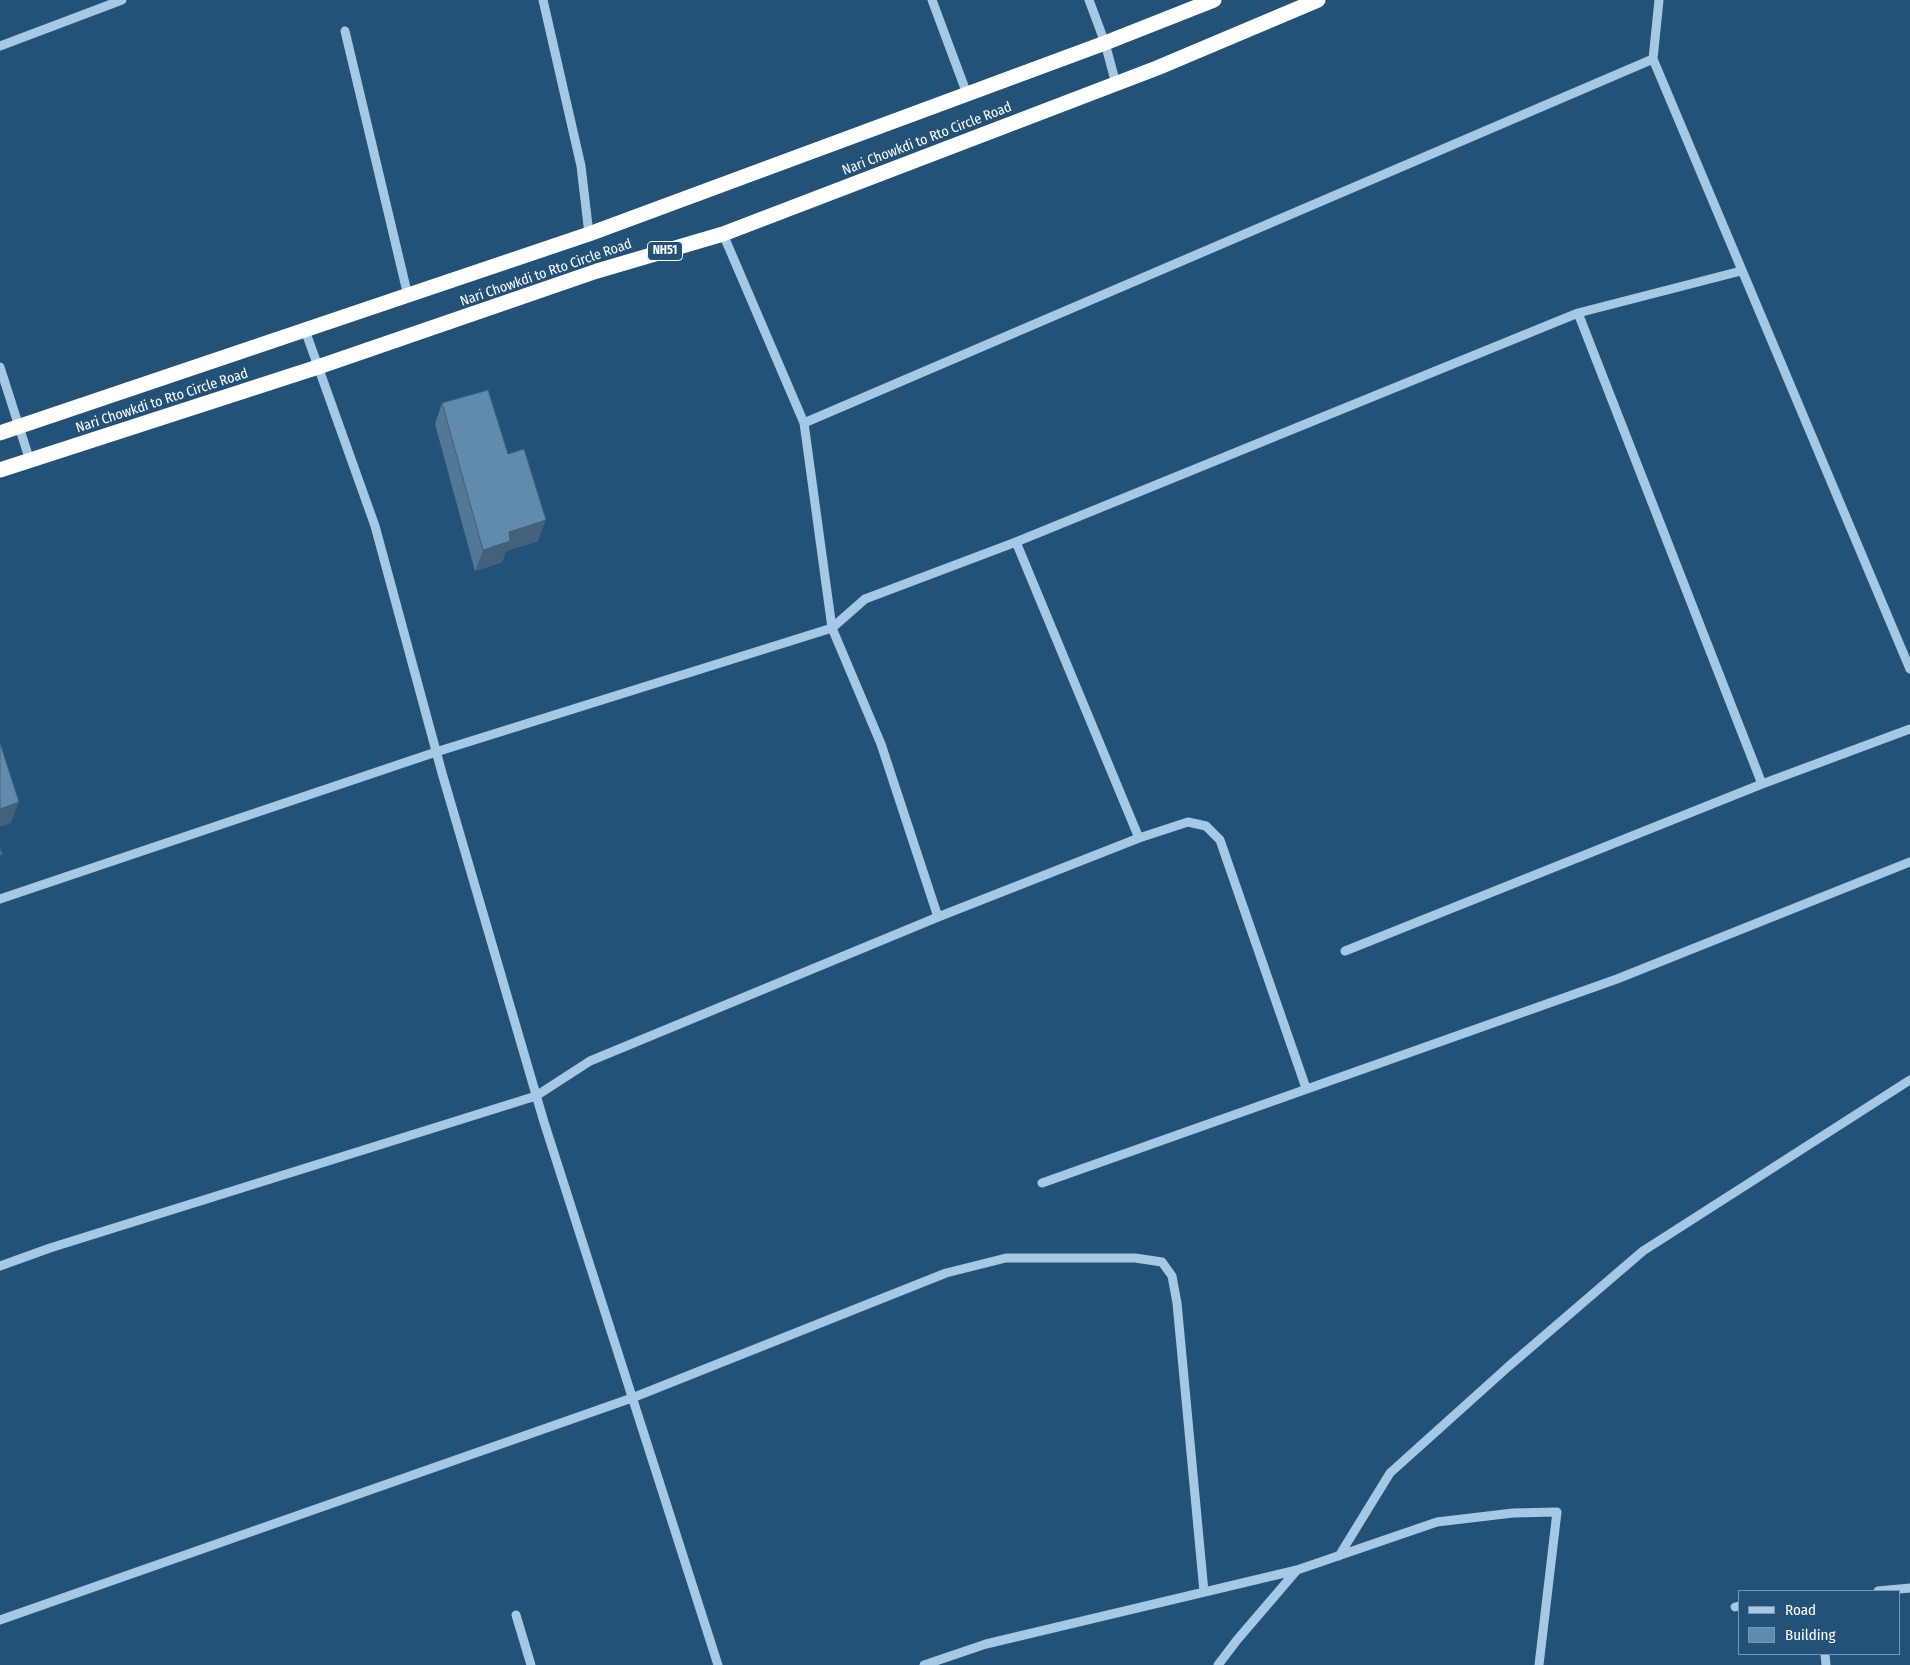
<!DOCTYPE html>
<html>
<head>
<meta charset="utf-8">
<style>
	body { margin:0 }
	#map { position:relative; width:1910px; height:1665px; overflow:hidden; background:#235279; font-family:"Fira Sans Condensed",sans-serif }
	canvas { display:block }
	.legend { position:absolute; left:1738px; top:1590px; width:162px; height:65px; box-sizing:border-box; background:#235279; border:1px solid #7b97af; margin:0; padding:6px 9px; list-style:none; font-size:15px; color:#fff }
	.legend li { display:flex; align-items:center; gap:10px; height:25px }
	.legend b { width:25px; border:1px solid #7b97af }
</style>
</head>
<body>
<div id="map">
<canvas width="1910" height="1665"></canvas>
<ul class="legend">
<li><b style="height:6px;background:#a5c9e4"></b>Road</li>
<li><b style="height:14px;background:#608bad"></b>Building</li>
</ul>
</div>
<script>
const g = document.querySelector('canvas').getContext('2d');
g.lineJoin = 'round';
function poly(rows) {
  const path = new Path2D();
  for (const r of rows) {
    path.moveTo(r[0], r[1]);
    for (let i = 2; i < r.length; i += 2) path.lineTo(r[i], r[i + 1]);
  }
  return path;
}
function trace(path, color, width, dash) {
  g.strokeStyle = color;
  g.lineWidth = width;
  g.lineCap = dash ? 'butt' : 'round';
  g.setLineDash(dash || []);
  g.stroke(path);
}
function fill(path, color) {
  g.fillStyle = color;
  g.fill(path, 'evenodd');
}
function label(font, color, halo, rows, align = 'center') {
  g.font = font + ' "Fira Sans Condensed",sans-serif';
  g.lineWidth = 4;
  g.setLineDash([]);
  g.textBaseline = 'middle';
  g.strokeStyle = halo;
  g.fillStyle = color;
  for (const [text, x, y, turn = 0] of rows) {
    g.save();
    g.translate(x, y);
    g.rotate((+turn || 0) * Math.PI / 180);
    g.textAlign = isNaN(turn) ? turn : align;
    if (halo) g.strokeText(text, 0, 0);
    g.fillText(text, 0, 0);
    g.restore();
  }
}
const minor = poly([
	[543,0,581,166,589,234],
	[932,0,967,94],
	[1089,0,1105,43,1116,84],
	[1659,0,1653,59,1910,669],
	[345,31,408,296],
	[0,46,122,0],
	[723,234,804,423,832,628,865,599,1016,542,1578,313],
	[1741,271,1578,313,1762,784,1910,729],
	[305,330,375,526,442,773,544,1122,718,1665],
	[0,367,30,461],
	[804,423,1653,59],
	[1016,542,1139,838],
	[0,899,436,752,832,628,881,744,938,917],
	[1345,951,1762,784],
	[1042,1183,1617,979,1910,862],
	[0,1266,50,1248,536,1096,590,1061,938,917,1139,838,1188,822,1206,826,1220,840,1306,1088],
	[1339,1556,1390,1473,1509,1366,1643,1251,1910,1080],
	[1878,1591,1910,1588],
	[1735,1607,1739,1606],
	[516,1615,531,1665],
	[0,1620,632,1398,946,1273,1006,1258,1135,1258,1162,1262,1172,1276,1177,1303,1204,1592],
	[1825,1654,1826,1665],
	[924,1665,986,1644,1297,1570],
	[1218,1665,1237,1640,1297,1570,1437,1522,1513,1513,1557,1512,1539,1665]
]);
const highway = poly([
	[0,433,589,234,1105,43,1214,0],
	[0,470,318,367,597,271,723,234,1157,68,1318,0]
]);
const wall = poly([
	[442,403,508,454,538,541,506,551,502,562,475,571,435,424]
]);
const shadedWall = poly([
	[546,520,538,541,506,551,502,562,475,571,483,550,509,532],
	[19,802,11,823,0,827,0,809]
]);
const building = poly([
	[488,390,508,454,524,449,546,520,509,532,510,541,483,550,442,403,488,390],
	[0,743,19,802,0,809,0,743],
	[0,847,2,855,0,855,0,847]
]);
const shields = [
	[665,251,35]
];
const shieldNames = [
	["NH51",665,251]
];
const streetNames = [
	["Nari Chowkdi to Rto Circle Road",927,139,-21],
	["Nari Chowkdi to Rto Circle Road",546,273,-19],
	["Nari Chowkdi to Rto Circle Road",162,401,-18]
];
trace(minor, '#a5c9e4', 9);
trace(highway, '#fff', 15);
fill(wall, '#537895');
fill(shadedWall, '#436179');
fill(building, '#608bad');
trace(building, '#436179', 1);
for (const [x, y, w] of shields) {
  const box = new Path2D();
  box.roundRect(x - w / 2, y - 9.5, w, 19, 4);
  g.fillStyle = '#235279';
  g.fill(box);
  trace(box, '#fff', 1);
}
label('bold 12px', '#fff', null, shieldNames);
label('14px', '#fff', '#235279', streetNames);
</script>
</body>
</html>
